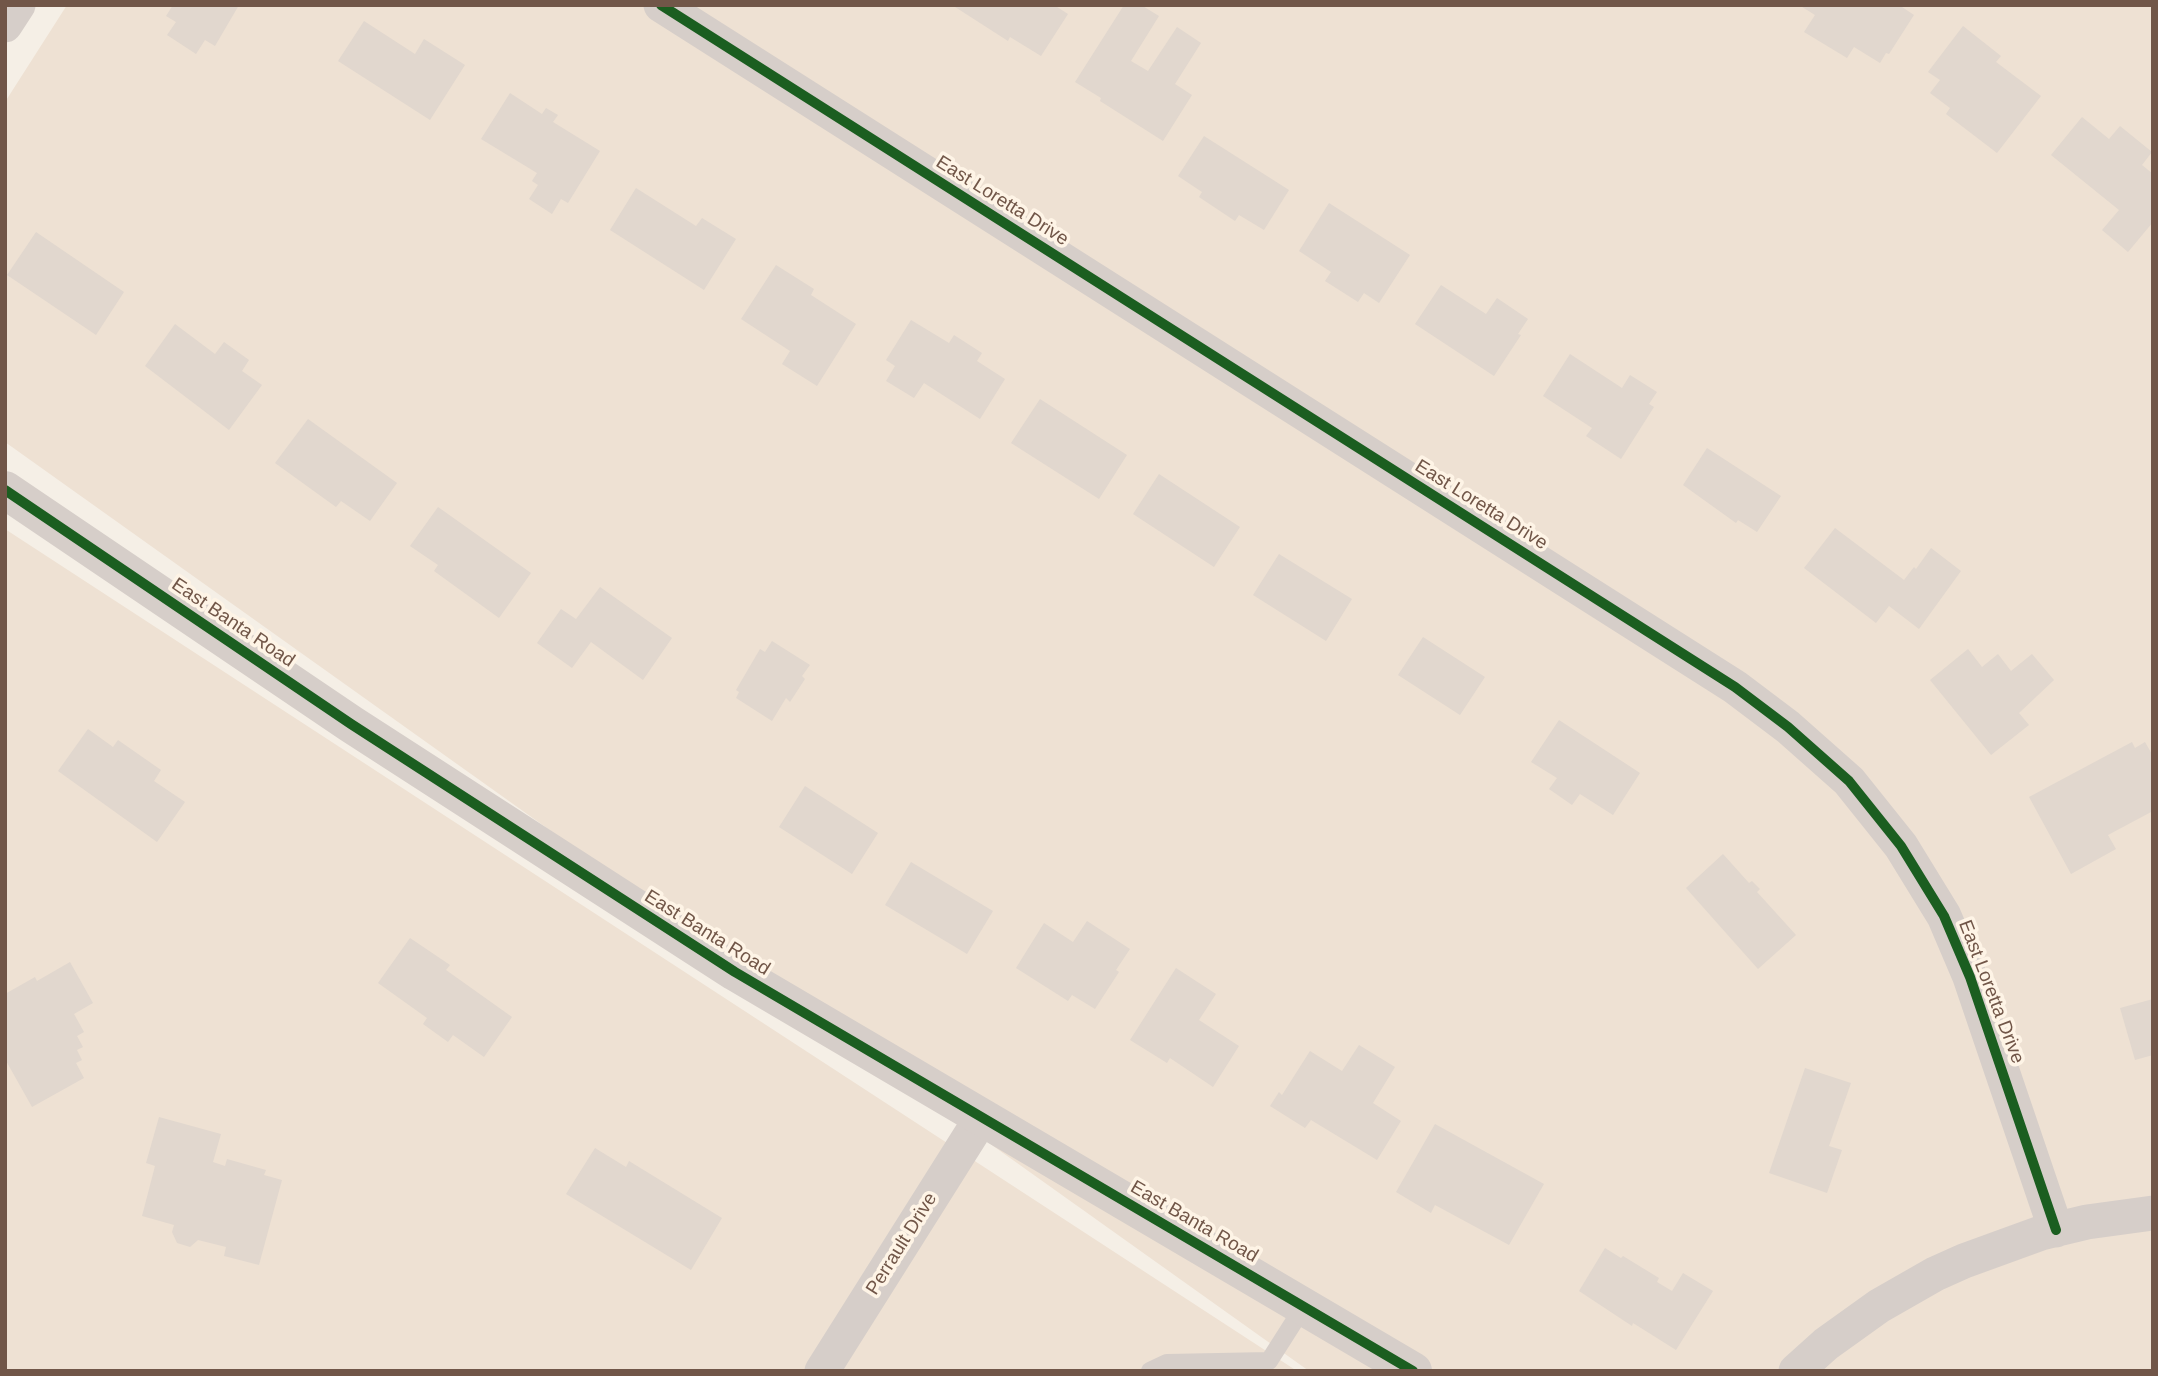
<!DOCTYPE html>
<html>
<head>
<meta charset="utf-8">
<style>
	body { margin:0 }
	#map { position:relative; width:2158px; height:1376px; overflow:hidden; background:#f5efe6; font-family:Helvetica,sans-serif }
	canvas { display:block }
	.frame { position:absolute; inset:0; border:7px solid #715648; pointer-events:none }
</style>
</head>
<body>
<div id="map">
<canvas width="2158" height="1376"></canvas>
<div class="frame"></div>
</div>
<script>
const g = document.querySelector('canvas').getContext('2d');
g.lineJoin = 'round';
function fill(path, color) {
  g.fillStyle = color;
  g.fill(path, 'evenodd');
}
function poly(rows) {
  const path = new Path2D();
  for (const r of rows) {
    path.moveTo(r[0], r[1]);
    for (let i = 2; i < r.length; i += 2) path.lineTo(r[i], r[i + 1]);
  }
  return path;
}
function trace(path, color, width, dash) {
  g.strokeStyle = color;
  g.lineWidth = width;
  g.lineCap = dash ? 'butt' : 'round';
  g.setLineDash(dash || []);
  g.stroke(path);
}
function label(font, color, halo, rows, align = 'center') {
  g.font = font + ' Helvetica,sans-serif';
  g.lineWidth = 7;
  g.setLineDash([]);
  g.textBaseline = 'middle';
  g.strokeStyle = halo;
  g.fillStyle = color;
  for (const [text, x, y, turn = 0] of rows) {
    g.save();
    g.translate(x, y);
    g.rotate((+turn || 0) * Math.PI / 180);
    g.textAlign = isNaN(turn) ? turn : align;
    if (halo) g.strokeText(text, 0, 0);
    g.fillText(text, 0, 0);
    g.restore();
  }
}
const residential = poly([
	[67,5,2153,5,2153,1371,1309,1371,5,442,5,102],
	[5,529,1297,1371,5,1371]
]);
const building = poly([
	[173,5,239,5,215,46,205,40,196,54,167,35,176,22,166,16],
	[952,5,1054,5,1068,14,1041,56,1010,37,1008,41],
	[1124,5,1141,5,1159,16,1131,61,1148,71,1177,27,1201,43,1175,84,1192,95,1163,141,1100,101,1101,98,1075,82],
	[1799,5,1899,5,1914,15,1889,54,1886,53,1880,63,1854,47,1847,58,1804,32,1815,15],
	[364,21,415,54,424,39,465,65,430,120,338,61],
	[1963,26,2001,56,1996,62,2041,96,1997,153,1946,114,1950,108,1930,93,1940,80,1928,72],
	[510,93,542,114,546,108,558,115,553,122,600,151,568,203,561,199,552,214,529,199,538,185,532,181,537,173,481,139],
	[2082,117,2109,139,2120,126,2152,152,2142,165,2153,174,2153,222,2128,252,2102,230,2119,210,2051,155],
	[1204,136,1289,190,1264,230,1239,215,1235,221,1199,197,1202,192,1178,176],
	[636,188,696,226,702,218,736,239,704,290,610,230],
	[1329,203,1410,255,1379,303,1364,293,1358,302,1325,281,1331,272,1299,251],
	[36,232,124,292,96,335,7,275],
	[776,265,814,289,811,295,856,324,817,386,782,364,790,351,741,319],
	[1441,285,1486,314,1497,298,1528,319,1518,334,1521,335,1494,376,1415,324],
	[911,320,949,343,954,335,982,353,977,361,1005,379,980,419,924,383,914,398,886,381,895,366,886,360],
	[175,324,215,354,224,342,249,360,242,371,262,385,229,430,145,366],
	[1570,354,1622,388,1630,375,1657,392,1649,404,1654,407,1621,459,1586,436,1592,428,1543,396],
	[1040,399,1127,455,1099,499,1011,443],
	[308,419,397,483,370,521,341,501,336,507,275,463],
	[1707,448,1781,496,1757,532,1738,520,1736,523,1683,485],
	[1159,474,1240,527,1214,567,1133,514],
	[438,507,531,573,499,618,434,571,438,565,410,546],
	[1835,528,1904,580,1914,567,1916,569,1931,548,1961,571,1919,629,1889,606,1876,623,1804,568],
	[1279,554,1352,599,1326,641,1253,595],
	[600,587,672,638,643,680,591,642,572,668,537,643,561,609,576,619],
	[1423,637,1485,677,1460,715,1398,675],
	[772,641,810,665,802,676,805,679,790,702,786,698,772,721,736,698,739,692,736,690,760,649,765,652],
	[1968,649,1982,667,1998,654,2011,671,2032,654,2054,680,2019,713,2029,725,1991,755,1930,680],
	[1559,720,1640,773,1613,815,1580,794,1572,805,1549,789,1557,778,1531,762],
	[88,729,113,747,118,740,161,770,154,781,185,802,157,842,58,771],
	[2132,742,2135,748,2145,742,2153,756,2153,811,2108,835,2116,849,2071,874,2029,797],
	[805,786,878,833,852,874,779,827],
	[1723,854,1749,883,1752,881,1760,889,1757,892,1796,935,1758,969,1686,888],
	[911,862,993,911,967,954,885,905],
	[1087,921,1130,949,1116,970,1119,972,1095,1009,1072,995,1068,1001,1016,968,1044,923,1073,942],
	[410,938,450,965,446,970,512,1017,484,1057,453,1035,448,1042,423,1024,427,1018,378,983],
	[70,962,93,1003,74,1014,84,1032,77,1036,83,1047,77,1050,82,1060,76,1063,84,1078,32,1107,5,1059,5,994,35,977,37,981],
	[1176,968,1216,994,1199,1020,1239,1046,1213,1087,1170,1058,1167,1063,1130,1040],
	[2153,999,2153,1055,2135,1060,2120,1008],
	[1359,1045,1395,1067,1373,1103,1401,1121,1377,1160,1311,1120,1305,1128,1270,1106,1279,1092,1282,1095,1310,1051,1342,1071],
	[1805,1068,1851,1083,1829,1146,1842,1150,1827,1193,1769,1173],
	[159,1117,221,1134,213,1162,225,1166,227,1159,266,1170,264,1175,282,1180,259,1265,224,1256,226,1247,198,1240,190,1247,177,1243,172,1232,174,1225,142,1216,155,1166,146,1163],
	[1435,1124,1544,1184,1509,1245,1435,1205,1431,1213,1396,1192],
	[595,1148,626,1167,629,1161,722,1218,691,1270,566,1194],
	[1605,1248,1621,1258,1623,1256,1659,1278,1657,1282,1672,1291,1683,1273,1713,1291,1676,1350,1633,1323,1632,1326,1579,1291]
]);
const service = poly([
	[1150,1371,1167,1363,1269,1361,1304,1306]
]);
const minor = poly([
	[661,5,1735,687,1788,727,1849,781,1901,846,1944,916,1970,977,2056,1230],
	[5,25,18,5],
	[822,1371,982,1117],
	[1796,1371,1826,1344,1879,1306,1935,1274,1964,1261,2041,1233,2087,1222,2153,1213]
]);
const tertiary = poly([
	[5,490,351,724,735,972,1413,1371]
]);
const cycleway = poly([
	[661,5,1735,687,1788,727,1849,781,1901,846,1944,916,1970,977,2056,1230],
	[5,490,351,724,735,972,1413,1371]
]);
const streetNames = [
	["East Loretta Drive",1002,201,32],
	["East Loretta Drive",1481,505,32],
	["East Banta Road",233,623,34],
	["East Banta Road",707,933,32],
	["East Loretta Drive",1991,992,69],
	["East Banta Road",1194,1222,30],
	["Perrault Drive",902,1244,-58]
];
fill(residential, '#eee1d3');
fill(building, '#e1d7ce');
trace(service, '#d6cec9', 18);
trace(minor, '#d6cec9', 35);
trace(tertiary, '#d6cec9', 38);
trace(cycleway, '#1b5e20', 10);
label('19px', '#715648', '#fef4e6', streetNames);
</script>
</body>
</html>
